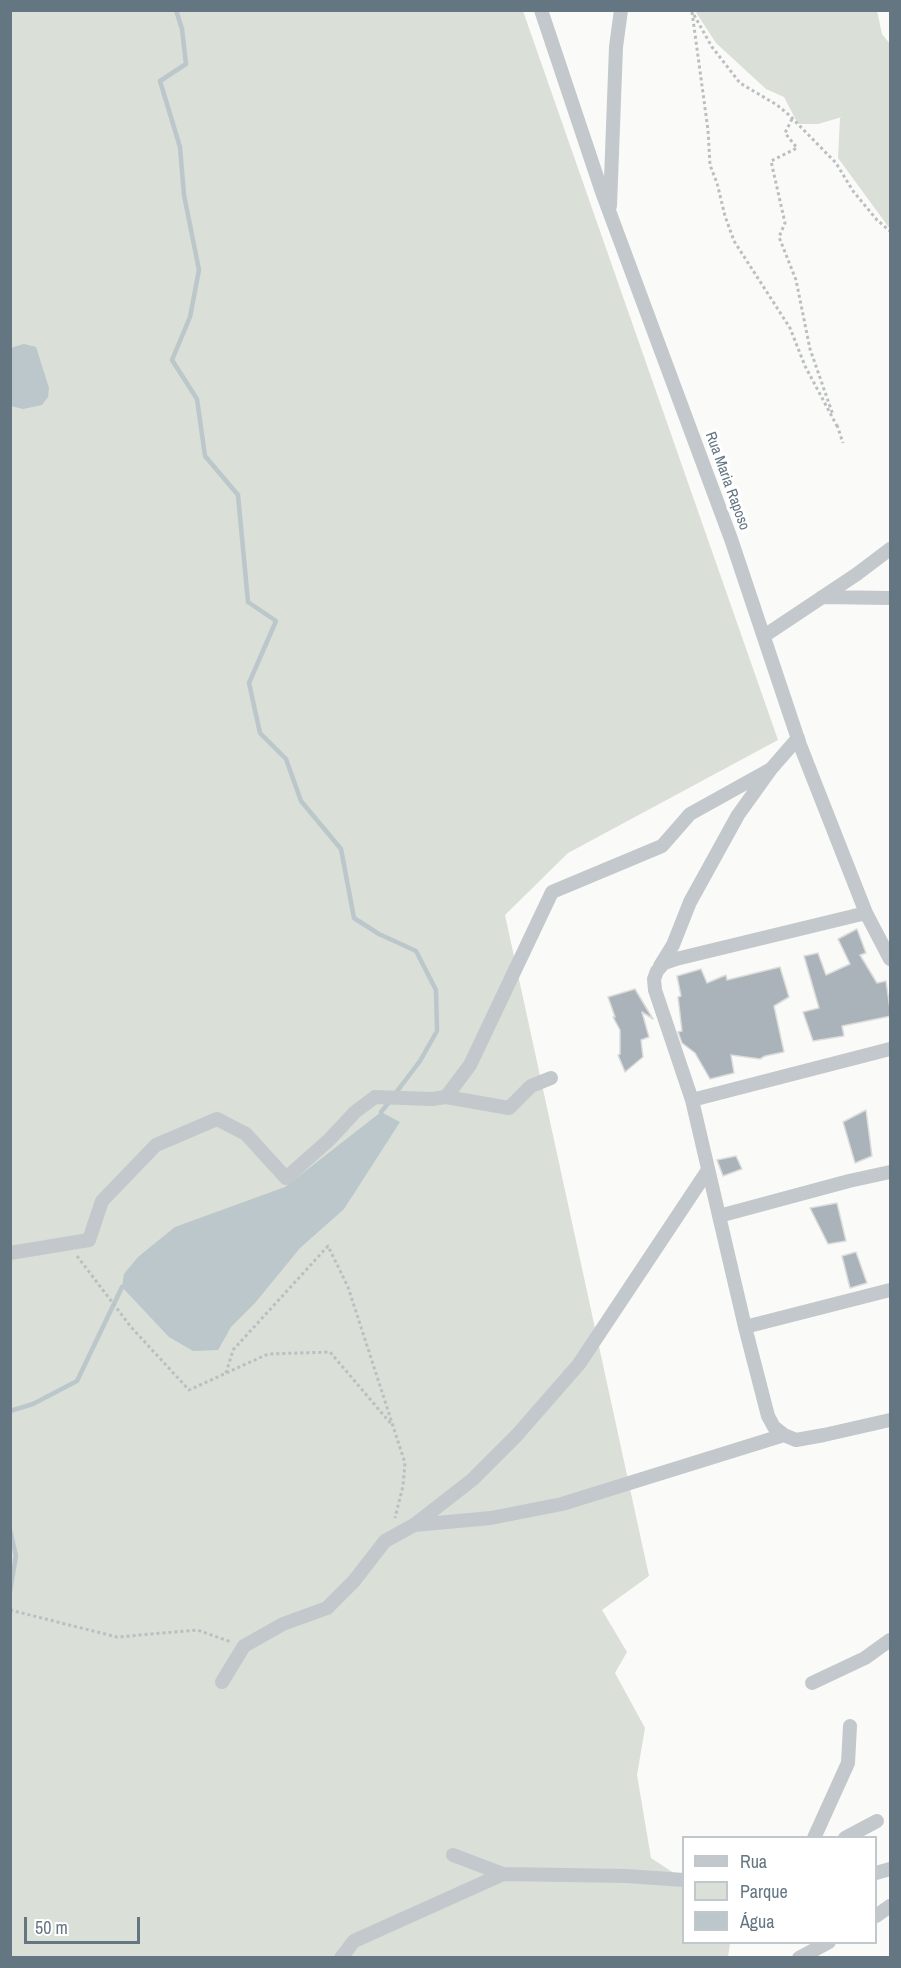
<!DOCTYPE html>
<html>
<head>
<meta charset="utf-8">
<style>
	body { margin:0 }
	#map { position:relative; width:901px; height:1968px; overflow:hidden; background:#fafaf8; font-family:"Archivo Narrow",sans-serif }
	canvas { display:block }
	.frame { position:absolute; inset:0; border:12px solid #657683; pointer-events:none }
	.legend { position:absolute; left:682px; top:1836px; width:195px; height:108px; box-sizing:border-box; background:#fff; border:2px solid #c1c8cd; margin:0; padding:8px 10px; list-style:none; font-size:18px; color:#657683 }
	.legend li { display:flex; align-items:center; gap:12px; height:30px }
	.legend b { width:30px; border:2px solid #c1c8cd }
	.scale { position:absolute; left:24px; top:1917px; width:116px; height:27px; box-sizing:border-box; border:3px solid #657683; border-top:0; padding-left:8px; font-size:18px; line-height:21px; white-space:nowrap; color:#657683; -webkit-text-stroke:4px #fff; paint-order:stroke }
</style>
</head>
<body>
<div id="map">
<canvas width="901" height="1968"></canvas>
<div class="frame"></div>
<ul class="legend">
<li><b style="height:8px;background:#c3c8cc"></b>Rua</li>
<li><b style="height:16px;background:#dadfd7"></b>Parque</li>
<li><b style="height:16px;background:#bbc7cb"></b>Água</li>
</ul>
<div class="scale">50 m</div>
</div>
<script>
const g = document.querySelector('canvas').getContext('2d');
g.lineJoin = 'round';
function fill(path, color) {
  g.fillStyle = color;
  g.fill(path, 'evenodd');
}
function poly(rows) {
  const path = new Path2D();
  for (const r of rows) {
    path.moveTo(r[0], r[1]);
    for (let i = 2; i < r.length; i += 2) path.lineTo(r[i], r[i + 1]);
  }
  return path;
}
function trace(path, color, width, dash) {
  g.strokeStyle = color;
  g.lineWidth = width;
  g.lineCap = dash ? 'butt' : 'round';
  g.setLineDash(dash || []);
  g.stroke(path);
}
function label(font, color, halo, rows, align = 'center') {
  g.font = font + ' "Archivo Narrow",sans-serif';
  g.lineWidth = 6;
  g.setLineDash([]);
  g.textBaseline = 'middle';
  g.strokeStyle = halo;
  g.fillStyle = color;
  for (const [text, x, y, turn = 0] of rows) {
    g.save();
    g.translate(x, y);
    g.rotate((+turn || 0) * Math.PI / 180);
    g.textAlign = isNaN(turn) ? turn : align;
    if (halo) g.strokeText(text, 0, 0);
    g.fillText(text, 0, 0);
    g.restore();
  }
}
const green = poly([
	[11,11,523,11,778,740,568,853,505,915,649,1576,602,1610,627,1652,615,1673,645,1728,637,1775,651,1858,683,1879,684,1942,730,1943,728,1957,11,1958],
	[695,11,877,11,882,34,890,44,890,229,838,158,840,118,842,117,818,124,798,124,784,97,766,89,716,43]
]);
const water = poly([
	[24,344,36,347,49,388,48,397,42,405,23,409,11,406,10,348],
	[381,1112,400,1122,344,1209,300,1248,255,1303,231,1327,218,1350,193,1351,169,1337,122,1287,124,1274,138,1257,175,1227,285,1187]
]);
const stream = poly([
	[176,10,182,29,186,64,160,81,180,147,184,195,199,270,190,317,172,360,197,399,205,456,238,495,248,602,276,621,249,683,260,733,286,759,301,801,341,849,354,918,379,934,416,951,436,990,437,1031,420,1061,395,1094],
	[381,1112,390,1101],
	[10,1411,33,1404,77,1381,122,1287],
	[10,1530,16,1556,10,1591]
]);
const building = poly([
	[857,929,866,953,860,955,877,983,886,981,891,1016,842,1026,844,1036,813,1041,803,1012,819,1008,804,956,818,953,826,975,850,964,838,939,857,929],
	[780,967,789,997,774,1006,784,1052,765,1056,760,1059,731,1055,734,1073,710,1079,695,1053,682,1043,678,1032,682,1031,678,997,681,996,677,976,701,969,707,983,726,975,727,980,780,967],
	[635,989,653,1019,642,1012,649,1037,641,1040,643,1057,625,1072,618,1055,620,1054,620,1030,613,1017,615,1017,608,997,635,989],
	[866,1110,872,1156,855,1163,843,1122,866,1110],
	[736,1156,742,1169,723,1176,717,1160,736,1156],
	[837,1203,846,1241,828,1244,810,1208,837,1203],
	[856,1252,867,1283,850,1288,842,1256,856,1252]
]);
const path = poly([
	[692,12,708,130,710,165,717,183,725,216,734,241,790,328,805,366,837,426],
	[694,15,712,47,740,83,777,105,789,115,836,163,853,191,877,220,890,231],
	[792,119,785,133,797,148,771,161,785,223,779,237,796,280,810,349,833,415],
	[837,425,843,443],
	[77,1256,131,1327,189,1390,268,1354,330,1352,392,1425],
	[226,1373,233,1350,328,1246,348,1287,405,1463,403,1486,395,1518],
	[10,1610,117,1637,197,1630,231,1642]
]);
const street = poly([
	[541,10,602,192,731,539,800,745,866,913,890,959],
	[610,206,616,47,621,10],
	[822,597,890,598],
	[764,636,857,574,890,549],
	[866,913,676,959,664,963,657,971,654,979,655,990,692,1100,745,1327,768,1416,774,1427,784,1435,796,1440,824,1435,890,1420],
	[660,966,673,945,690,902,738,815,771,769,798,738],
	[446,1097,509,1108,531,1086,551,1078],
	[692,1100,890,1049],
	[719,1216,849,1181,890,1172],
	[10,1253,89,1240,102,1201,156,1145,217,1119,246,1134,286,1178,329,1140,355,1112,375,1097,432,1099,446,1097,470,1065,552,892,662,846,690,814,771,769],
	[745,1327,890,1290],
	[414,1525,491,1518,562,1504,784,1435],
	[222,1682,244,1646,283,1624,327,1608,354,1581,385,1541,414,1525,472,1480,517,1435,579,1364,708,1170],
	[812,1683,865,1658,890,1640],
	[814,1838,848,1763,850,1726],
	[845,1838,877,1821],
	[453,1855,503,1874,626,1876,684,1880],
	[876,1873,890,1869],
	[876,1916,890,1906],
	[341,1958,354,1941,503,1874],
	[799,1958,829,1942]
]);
const streetNames = [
	["Rua Maria Raposo",727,481,70]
];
fill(green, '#dadfd7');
fill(water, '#bbc7cb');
trace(stream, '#bbc7cb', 4.5);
fill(building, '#aab3b9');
trace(building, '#dcdcda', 1.5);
trace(path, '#bbbfc2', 3, [3, 3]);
trace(street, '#c3c8cc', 14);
label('15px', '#657683', '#fff', streetNames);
</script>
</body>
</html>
